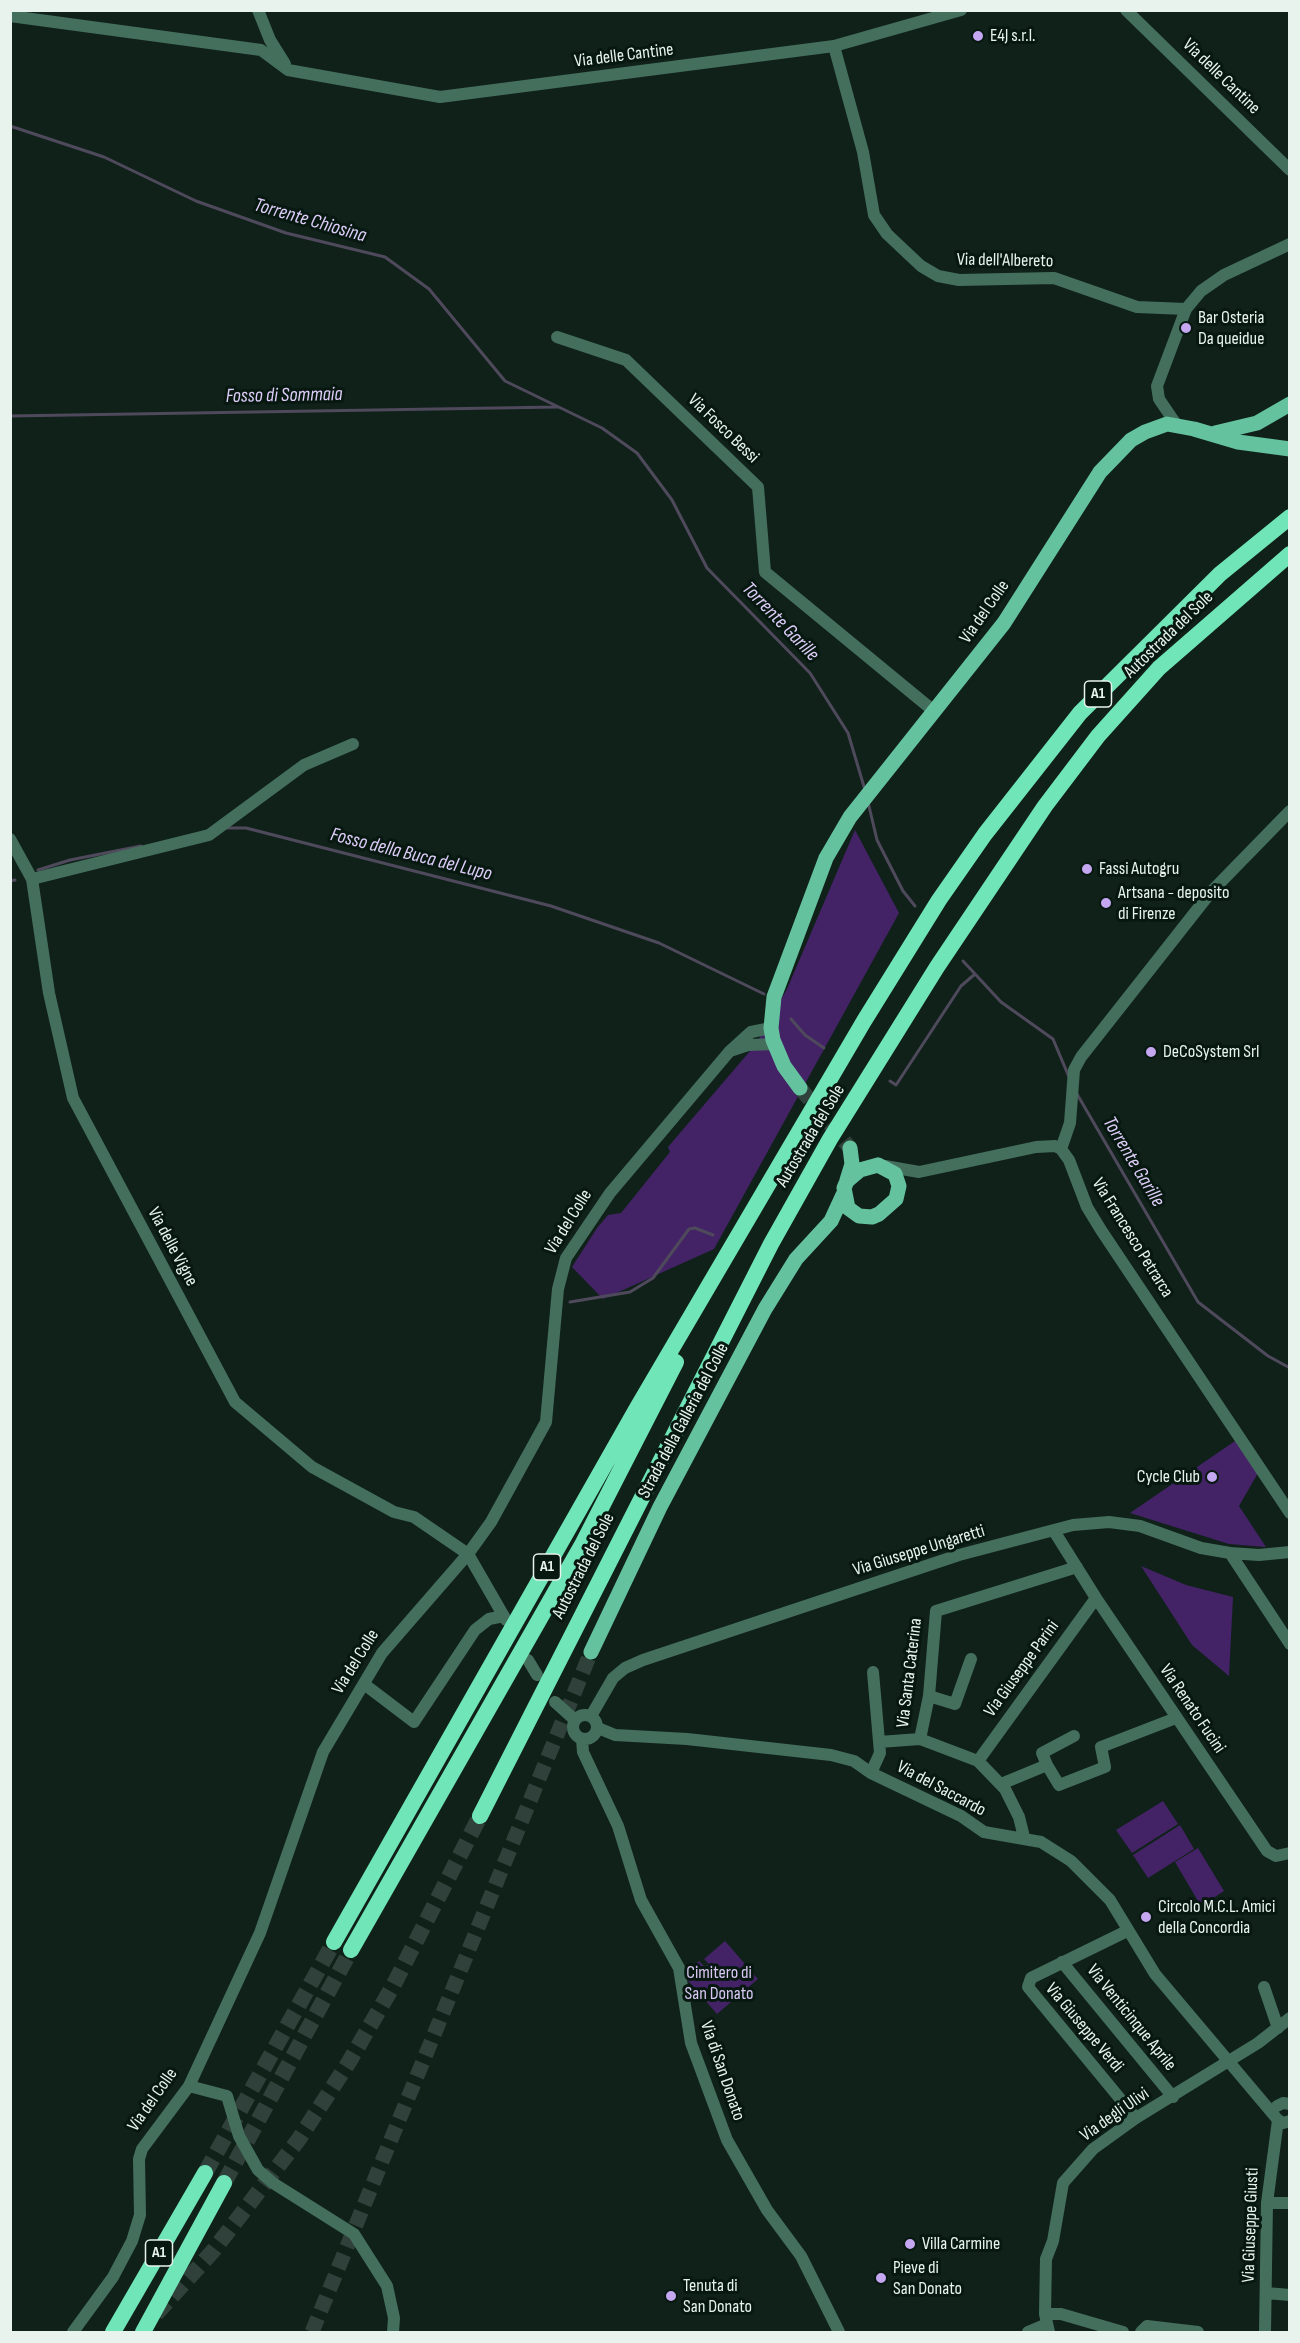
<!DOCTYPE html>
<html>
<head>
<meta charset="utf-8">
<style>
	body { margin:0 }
	#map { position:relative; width:1300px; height:2343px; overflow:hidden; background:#10211a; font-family:"Sofia Sans Condensed",sans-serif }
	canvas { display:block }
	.frame { position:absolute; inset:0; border:12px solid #e8f3ee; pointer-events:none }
</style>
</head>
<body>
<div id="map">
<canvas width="1300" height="2343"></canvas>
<div class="frame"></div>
</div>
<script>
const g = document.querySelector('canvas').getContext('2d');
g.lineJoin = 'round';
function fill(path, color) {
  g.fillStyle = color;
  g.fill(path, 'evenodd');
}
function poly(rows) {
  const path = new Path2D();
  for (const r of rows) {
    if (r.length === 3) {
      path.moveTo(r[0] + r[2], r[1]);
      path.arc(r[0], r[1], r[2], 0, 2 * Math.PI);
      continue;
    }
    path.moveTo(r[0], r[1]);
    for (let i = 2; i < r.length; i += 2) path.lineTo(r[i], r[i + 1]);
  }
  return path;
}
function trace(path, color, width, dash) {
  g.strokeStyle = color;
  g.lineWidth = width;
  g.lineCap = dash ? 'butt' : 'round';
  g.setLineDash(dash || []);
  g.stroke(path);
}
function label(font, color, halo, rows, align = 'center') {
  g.font = font + ' "Sofia Sans Condensed",sans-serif';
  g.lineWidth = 6;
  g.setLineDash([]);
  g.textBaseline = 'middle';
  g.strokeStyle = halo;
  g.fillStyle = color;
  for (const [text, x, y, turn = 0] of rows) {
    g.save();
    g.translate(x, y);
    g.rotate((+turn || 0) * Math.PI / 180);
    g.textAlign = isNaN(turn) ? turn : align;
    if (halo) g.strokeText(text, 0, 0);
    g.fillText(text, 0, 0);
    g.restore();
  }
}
const green = poly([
	[855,830,899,913,714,1249,603,1299,572,1267,597,1228,608,1215,621,1213,670,1152,668,1147,756,1044,787,989],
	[1235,1441,1258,1473,1239,1506,1266,1547,1229,1544,1130,1513],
	[1141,1566,1186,1585,1233,1597,1229,1676,1192,1645],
	[1163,1801,1178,1824,1132,1853,1116,1830],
	[1180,1825,1194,1849,1148,1878,1133,1855],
	[1198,1848,1224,1891,1201,1906,1175,1862],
	[725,1941,758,1979,717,2014,683,1975,699,1961,705,1967,709,1964,704,1959]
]);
const stream = poly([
	[10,126,104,157,196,201,286,233,385,257,429,289,505,381,602,428,637,453,672,500,707,568,810,673,848,733,865,790],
	[10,416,557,407],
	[868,802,877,840,903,891,915,906],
	[227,828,246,828,551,906,659,943,764,994],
	[38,870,70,860,141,846],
	[10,881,15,880],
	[963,961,1001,1002,1053,1039,1069,1077],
	[791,1019,805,1035,824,1048],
	[890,1081,896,1085,961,986,975,974],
	[1077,1094,1198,1302,1268,1356,1290,1368],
	[570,1302,630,1292,653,1278,689,1229,695,1228,713,1235]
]);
const majorTunnel = poly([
	[800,1088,850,1148],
	[312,2332,591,1652]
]);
const highwayTunnel = poly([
	[205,2173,334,1942],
	[224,2183,351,1950],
	[156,2314,213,2251,299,2139,349,2062,393,1986,480,1816]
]);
const minor = poly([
	[258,10,270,40,285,64],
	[1126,10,1290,170],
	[10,16,261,50,288,70,440,97,834,46,961,10],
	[834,46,863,152,874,215,887,234,921,266,938,276,959,280,1054,278,1137,307,1186,309],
	[557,337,626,360,758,487,765,572,935,712],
	[1176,424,1159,399,1157,386,1186,309,1201,291,1224,275,1290,244],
	[10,839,32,879,49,993,73,1098,235,1402,312,1467,394,1512,414,1517,468,1554,506,1620],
	[32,879,209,835,304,765,353,744],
	[733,1050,748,1045,775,1044],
	[1061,1149,1070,1123,1074,1070,1081,1057,1211,892,1290,811],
	[885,1166,919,1172,1036,1147,1055,1146,1061,1149,1069,1160,1087,1207,1101,1230,1290,1513],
	[1054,1531,1096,1598,1267,1851,1276,1856,1290,1853],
	[1230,1553,1290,1644],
	[528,1660,537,1675],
	[364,1684,414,1722,475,1630,489,1619,504,1616],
	[929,1696,955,1704,971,1659],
	[555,1702,575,1720],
	[585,1727,12],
	[591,1716,613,1678,625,1668,643,1660,959,1555,1073,1525,1109,1522,1140,1526,1201,1548,1230,1553,1259,1555,1290,1552],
	[598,1728,615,1735,687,1739,831,1755,854,1761,871,1773,961,1816,984,1832,1041,1842,1071,1861,1110,1900,1155,1974,1278,2120,1283,2123,1290,2121],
	[582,1739,583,1752,618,1826,641,1900,679,1968,691,2043,727,2140,767,2210,801,2256,839,2332],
	[920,1739,929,1696,936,1611,1077,1567],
	[879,1742,920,1739,978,1761,1005,1789,1019,1817,1024,1837],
	[978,1761,1096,1598],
	[1047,1765,1042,1753,1074,1736],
	[871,1773,880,1753,873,1672],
	[1001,1784,1047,1765,1059,1785,1105,1767,1101,1747,1176,1718],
	[1127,1931,1031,1978,1028,1987,1136,2118],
	[1062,1962,1173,2097],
	[1264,1987,1278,2028],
	[189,2086,227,2096,239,2136,258,2170,273,2183,354,2234,387,2286,394,2318,393,2332],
	[1277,2106,1283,2103,1290,2104],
	[1267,2203,1290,2203],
	[1266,2293,1290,2295],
	[1045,2314,1061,2314,1123,2332],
	[73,2332,113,2277,132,2241,140,2215,139,2159,142,2149,189,2086,260,1933,323,1752,382,1653,468,1554,491,1522,546,1422,558,1289,566,1258,610,1193,729,1052,751,1032,771,1028],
	[1028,2332,1047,2324],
	[1049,2332,1045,2314,1046,2259,1053,2241,1063,2183,1093,2149,1136,2118,1258,2043,1290,2018],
	[1141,2332,1147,2326,1198,2332],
	[1265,2332,1267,2203,1278,2120]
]);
const major = poly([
	[1215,433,1257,423,1290,404],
	[800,1088,784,1066,773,1040,771,1028,774,997,826,858,850,817,1004,623,1100,472,1131,440,1145,432,1167,424,1194,429,1238,442,1290,449],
	[878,1165,895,1174,899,1186,896,1199,879,1214,872,1217,859,1216,848,1208,844,1188,847,1181,860,1170,878,1165],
	[847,1180,852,1164,850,1148],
	[591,1652,660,1507,765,1309,796,1259,831,1221,843,1195]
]);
const highway = poly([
	[480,1816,771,1244,830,1139,937,967,1045,806,1098,736,1159,668,1290,554],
	[334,1942,637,1408,864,1021,939,900,985,834,1080,713,1220,574,1290,517],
	[351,1950,583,1543,676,1362],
	[113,2332,205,2173],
	[143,2332,224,2183]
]);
const markers = [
	[978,36,6,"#c5a7f1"],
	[1186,328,6,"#c5a7f1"],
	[1087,869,6,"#c5a7f1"],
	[1106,903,6,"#c5a7f1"],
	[1151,1052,6,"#c5a7f1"],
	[1212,1477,6,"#c5a7f1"],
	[1146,1917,6,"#c5a7f1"],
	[910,2244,6,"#c5a7f1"],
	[881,2278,6,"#c5a7f1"],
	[671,2296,6,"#c5a7f1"]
];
const shields = [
	[1098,694,27],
	[547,1567,27],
	[159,2253,27]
];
const shieldNames = [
	["A1",1098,694],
	["A1",547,1567],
	["A1",159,2253]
];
const poiNames = [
	["E4J s.r.l.",990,36],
	["Bar Osteria",1198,318],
	["Da queidue",1198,339],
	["Fassi Autogru",1099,869],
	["Artsana - deposito",1118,893],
	["di Firenze",1118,914],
	["DeCoSystem Srl",1163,1052],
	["Cycle Club",1200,1477,"right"],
	["Circolo M.C.L. Amici",1158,1907],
	["della Concordia",1158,1928],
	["Villa Carmine",922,2244],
	["Pieve di",893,2268],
	["San Donato",893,2289],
	["Tenuta di",683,2286],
	["San Donato",683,2307]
];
const streetNames = [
	["Via delle Cantine",624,56,-7],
	["Via delle Cantine",1221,77,44],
	["Via dell'Albereto",1005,261,1],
	["Via Fosco Bessi",723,429,44],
	["Via del Colle",985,612,-55],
	["Autostrada del Sole",1169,635,-44],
	["Autostrada del Sole",811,1136,-59],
	["Via del Colle",569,1222,-58],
	["Via Francesco Petrarca",1132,1238,58],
	["Via delle Vigne",172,1247,62],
	["Strada della Galleria del Colle",684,1421,-62],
	["Via Giuseppe Ungaretti",919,1551,-17],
	["Autostrada del Sole",584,1566,-63],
	["Via del Colle",356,1662,-58],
	["Via Giuseppe Parini",1022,1669,-54],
	["Via Santa Caterina",910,1673,-83],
	["Via Renato Fucini",1192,1709,56],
	["Via del Saccardo",941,1789,28],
	["Via Venticinque Aprile",1131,2018,51],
	["Via Giuseppe Verdi",1084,2028,50],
	["Via di San Donato",722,2071,71],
	["Via del Colle",153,2100,-55],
	["Via degli Ulivi",1115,2115,-35],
	["Via Giuseppe Giusti",1251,2225,-88]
];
const parkNames = [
	["Cimitero di",719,1973],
	["San Donato",719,1994]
];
const waterNames = [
	["Torrente Chiosina",310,221,16],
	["Fosso di Sommaia",284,396,-1],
	["Torrente Garille",780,622,46],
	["Fosso della Buca del Lupo",411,855,14],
	["Torrente Garille",1133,1162,59]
];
fill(green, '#432366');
trace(stream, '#4f495c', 3);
trace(majorTunnel, '#30403a', 15, [15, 8]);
trace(highwayTunnel, '#30403a', 16, [16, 8]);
trace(minor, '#446f5d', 12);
trace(major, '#64c39e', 15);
trace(highway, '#70e5b8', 16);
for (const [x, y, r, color] of markers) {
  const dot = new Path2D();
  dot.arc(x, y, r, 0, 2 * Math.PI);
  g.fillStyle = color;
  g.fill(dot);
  trace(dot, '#071811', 2);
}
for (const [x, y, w] of shields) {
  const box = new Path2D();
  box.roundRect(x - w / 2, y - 13, w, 26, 4.5);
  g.fillStyle = '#071811';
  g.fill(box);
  trace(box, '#e8f3ee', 1.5);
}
label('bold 16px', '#e8f3ee', null, shieldNames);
label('18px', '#e8f3ee', '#071811', poiNames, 'left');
label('18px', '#e8f3ee', '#071811', streetNames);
label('18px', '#d9c8f4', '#071811', parkNames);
label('italic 20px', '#decdf8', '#071811', waterNames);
</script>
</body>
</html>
